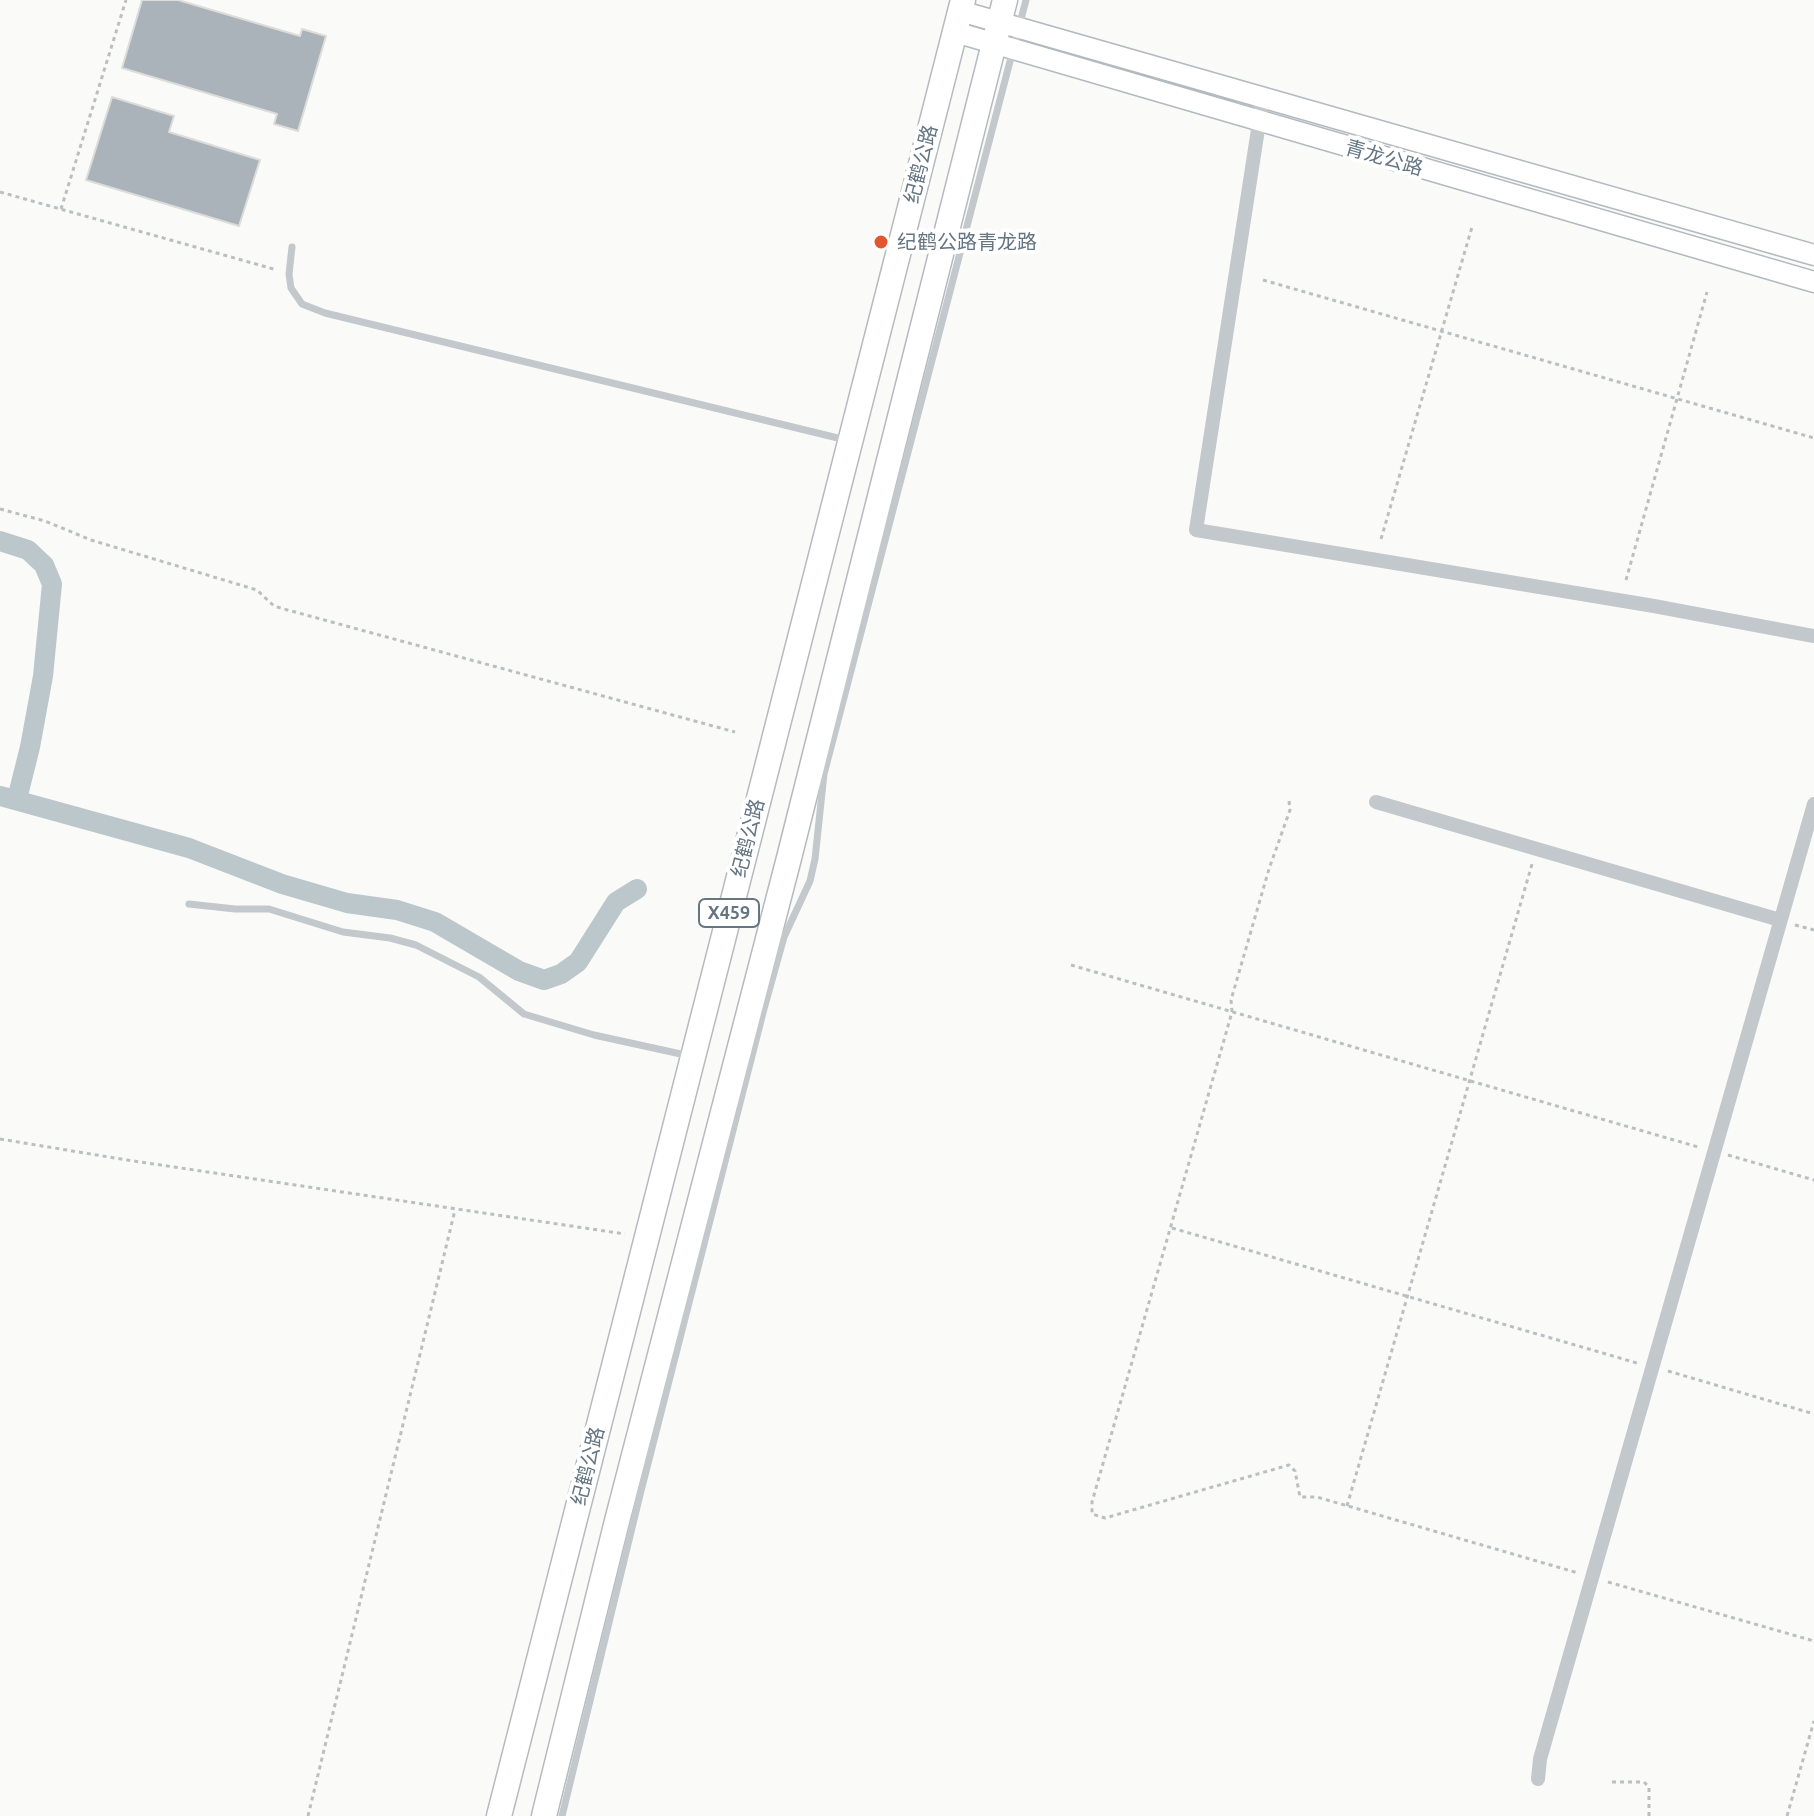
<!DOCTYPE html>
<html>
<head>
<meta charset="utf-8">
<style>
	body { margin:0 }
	canvas { display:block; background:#fafaf8 }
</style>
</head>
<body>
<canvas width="1814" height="1816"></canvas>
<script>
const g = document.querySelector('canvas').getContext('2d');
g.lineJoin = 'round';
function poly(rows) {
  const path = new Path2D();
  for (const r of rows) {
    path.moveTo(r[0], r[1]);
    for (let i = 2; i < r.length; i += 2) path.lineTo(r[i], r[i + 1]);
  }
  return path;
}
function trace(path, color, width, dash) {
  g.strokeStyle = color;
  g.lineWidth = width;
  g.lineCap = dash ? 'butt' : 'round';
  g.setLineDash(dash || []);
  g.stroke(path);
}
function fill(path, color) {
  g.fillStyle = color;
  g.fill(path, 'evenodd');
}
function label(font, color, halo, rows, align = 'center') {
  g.font = font + ' Ubuntu,"Noto Sans SC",sans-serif';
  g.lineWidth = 8;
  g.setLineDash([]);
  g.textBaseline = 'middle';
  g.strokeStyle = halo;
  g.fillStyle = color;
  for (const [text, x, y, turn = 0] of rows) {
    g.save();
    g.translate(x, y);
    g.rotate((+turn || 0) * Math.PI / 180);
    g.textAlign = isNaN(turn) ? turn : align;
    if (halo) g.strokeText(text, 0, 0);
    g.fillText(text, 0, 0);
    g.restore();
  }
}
const canal = poly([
	[0,541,28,550,44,565,52,584,43,676,30,747,17,799],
	[0,796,189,848,282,884,347,903,397,910,435,922,519,971,544,980,561,974,578,962,616,902,637,889]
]);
const building = poly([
	[142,0,178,0,300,36,302,29,326,36,298,131,274,124,277,114,122,68,142,0],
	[112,97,174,116,169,132,260,160,239,226,86,180,112,97]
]);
const path = poly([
	[0,192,277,270],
	[61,209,126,0],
	[1263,280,1814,438],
	[0,509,45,521,91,540,257,590,274,606,284,609,735,732],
	[1381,539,1472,227],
	[1626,580,1707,292],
	[1289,801,1290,810,1269,869,1231,1000,1232,1012,1092,1502,1092,1514,1105,1518,1289,1465,1295,1471,1300,1497,1317,1497,1578,1573],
	[1795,925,1814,930],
	[1071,965,1698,1147],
	[0,1139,127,1160,625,1234],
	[1728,1155,1814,1180],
	[1172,1228,1637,1363],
	[1668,1371,1814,1414],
	[1347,1506,1532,864],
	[1608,1582,1814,1641],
	[1612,1782,1644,1782,1649,1787,1649,1816],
	[308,1816,455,1210],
	[1787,1816,1814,1721]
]);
const lane = poly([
	[292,247,289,274,291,288,302,304,325,313,846,440],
	[189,904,235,909,269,909,343,932,390,938,416,945,479,977,524,1014,594,1035,690,1056],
	[562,1816,640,1495,764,1009,784,937,810,881,815,859,824,774,1026,0]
]);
const street = poly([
	[1263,97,1196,530,1654,606,1814,636],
	[1376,802,1780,920],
	[1538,1779,1540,1759,1814,804]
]);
const secondary = poly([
	[960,11,1814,255],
	[955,32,1814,282]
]);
const primary = poly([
	[499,1816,963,0],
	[544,1816,617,1521,789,858,1005,0]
]);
const markers = [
	[881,242,8,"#e4572e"]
];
const shields = [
	[729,913,60]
];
const shieldNames = [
	["X459",729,913]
];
const streetNames = [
	["青龙公路",1384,158,16],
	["纪鹤公路",921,164,-76],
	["纪鹤公路",748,838,-76],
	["纪鹤公路",588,1466,-76]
];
const poiNames = [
	["纪鹤公路青龙路",897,242]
];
trace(canal, '#bbc7cb', 20);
fill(building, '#aab3b9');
trace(building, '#dcdcda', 2);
trace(secondary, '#b3babf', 23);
trace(primary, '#b5babe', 27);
trace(path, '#bbbfc2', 3, [4, 4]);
trace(lane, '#c3c8cc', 7);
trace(street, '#c3c8cc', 14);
trace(secondary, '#fff', 20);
trace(primary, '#fff', 24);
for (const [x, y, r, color] of markers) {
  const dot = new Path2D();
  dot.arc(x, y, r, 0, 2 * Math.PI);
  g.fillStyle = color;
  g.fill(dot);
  trace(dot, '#fff', 3);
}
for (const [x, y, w] of shields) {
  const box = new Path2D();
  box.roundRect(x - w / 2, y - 14, w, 28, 6);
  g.fillStyle = '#fff';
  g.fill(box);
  trace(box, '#657683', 2);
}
label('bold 18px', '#657683', null, shieldNames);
label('20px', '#657683', '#fff', streetNames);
label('20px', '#657683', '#fff', poiNames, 'left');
</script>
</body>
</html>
